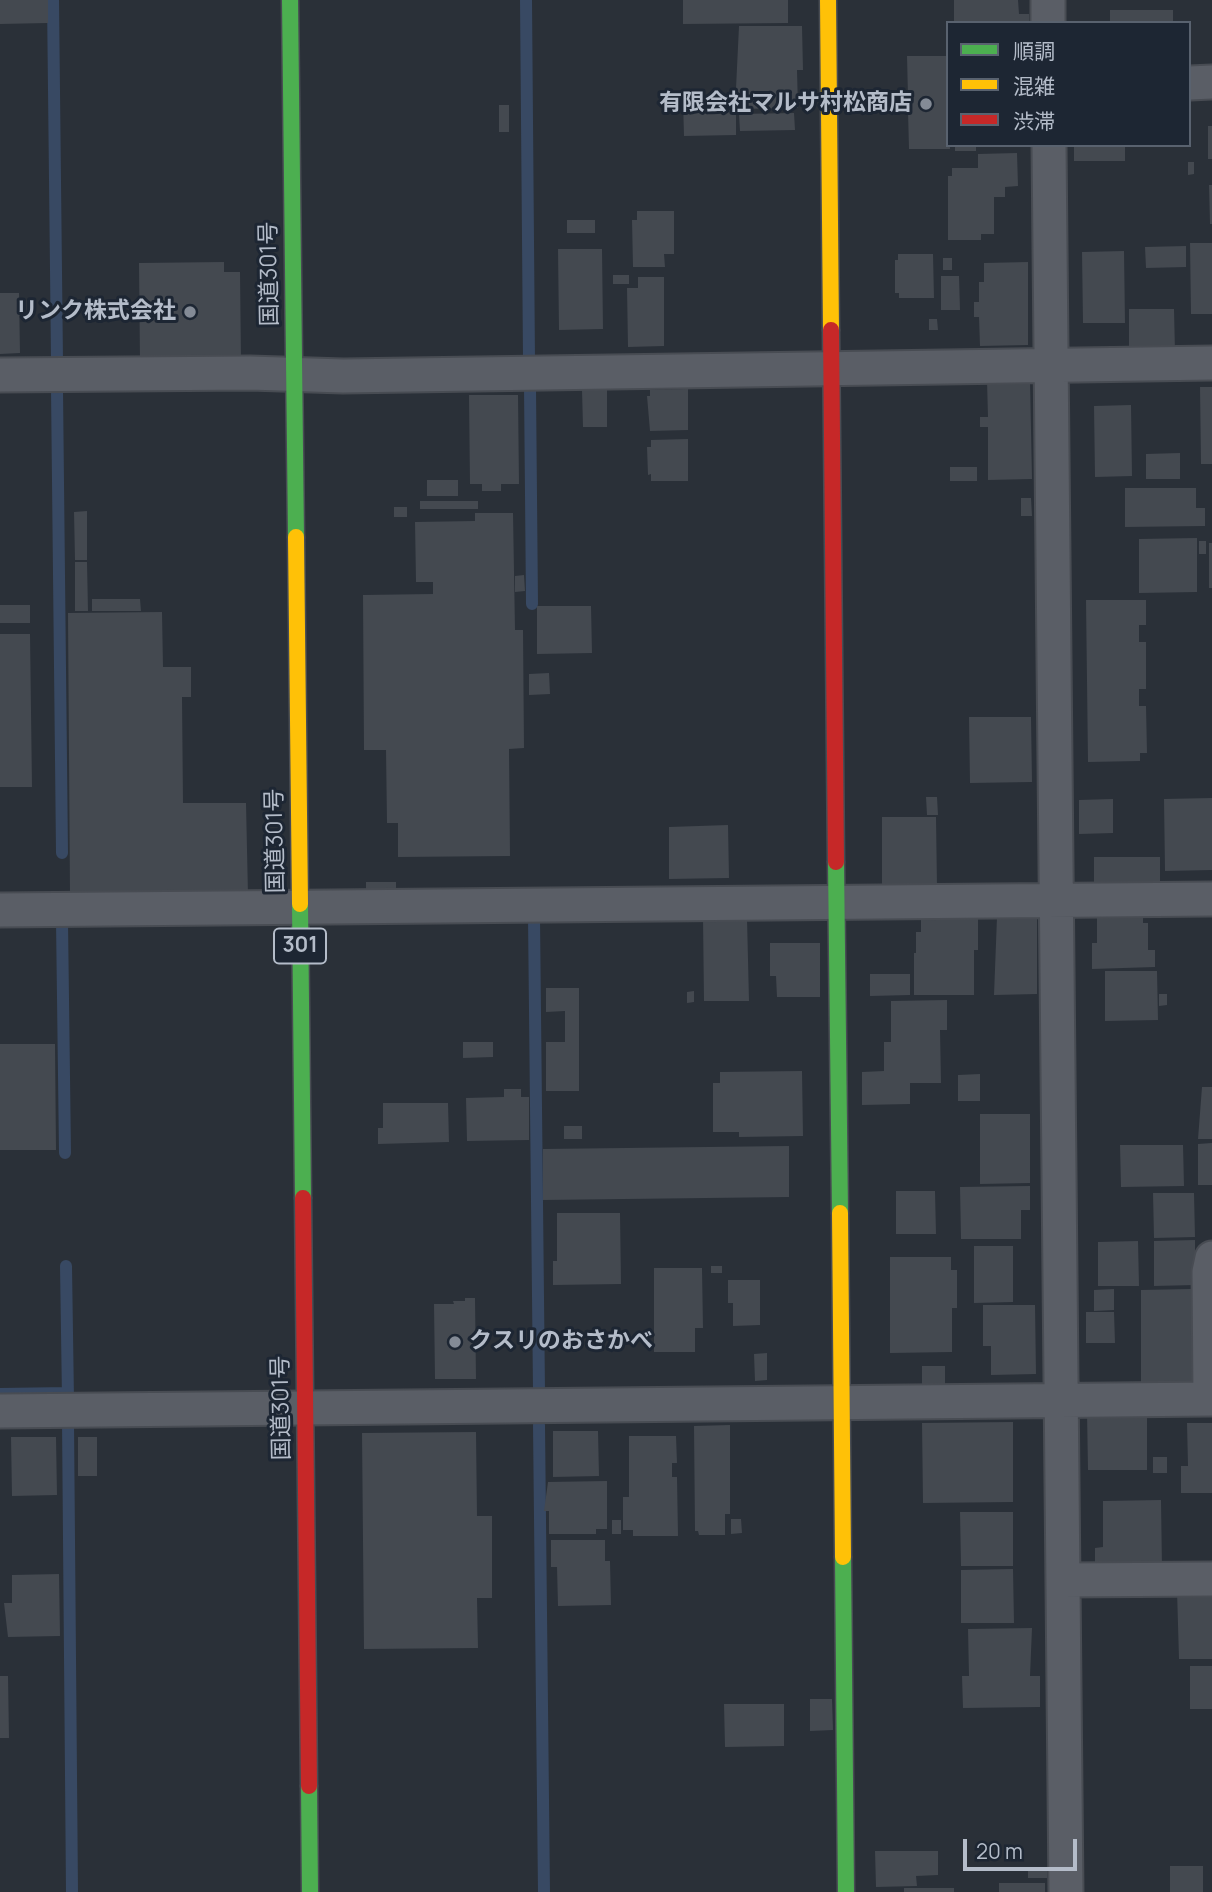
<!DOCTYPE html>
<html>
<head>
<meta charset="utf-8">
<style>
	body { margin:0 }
	#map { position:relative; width:1212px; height:1892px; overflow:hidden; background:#2a3038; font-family:Manrope,"Noto Sans JP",sans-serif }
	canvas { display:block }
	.legend { position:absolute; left:946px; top:21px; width:245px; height:126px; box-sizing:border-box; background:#1d2633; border:2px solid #59626f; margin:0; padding:9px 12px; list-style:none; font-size:21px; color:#b4bcc9 }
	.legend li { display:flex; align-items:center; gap:14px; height:35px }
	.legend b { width:35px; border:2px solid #59626f }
	.scale { position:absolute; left:963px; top:1839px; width:114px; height:32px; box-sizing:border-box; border:4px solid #b4bcc9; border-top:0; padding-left:9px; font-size:21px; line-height:24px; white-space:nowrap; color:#b4bcc9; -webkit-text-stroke:5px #1d2633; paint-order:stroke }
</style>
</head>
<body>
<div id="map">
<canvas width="1212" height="1892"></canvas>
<ul class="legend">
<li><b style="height:9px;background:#4caf50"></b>順調</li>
<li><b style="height:9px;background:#ffc107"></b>混雑</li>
<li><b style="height:9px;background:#c62828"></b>渋滞</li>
</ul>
<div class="scale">20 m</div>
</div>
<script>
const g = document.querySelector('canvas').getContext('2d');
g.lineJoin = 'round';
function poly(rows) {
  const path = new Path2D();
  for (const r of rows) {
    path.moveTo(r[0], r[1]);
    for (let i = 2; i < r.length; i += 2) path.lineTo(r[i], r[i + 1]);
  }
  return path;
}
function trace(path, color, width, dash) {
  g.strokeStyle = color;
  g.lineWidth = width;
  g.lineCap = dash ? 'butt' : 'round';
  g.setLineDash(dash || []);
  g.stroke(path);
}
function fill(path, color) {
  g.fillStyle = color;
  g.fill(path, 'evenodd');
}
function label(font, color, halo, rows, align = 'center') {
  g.font = font + ' Manrope,"Noto Sans JP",sans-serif';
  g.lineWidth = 6;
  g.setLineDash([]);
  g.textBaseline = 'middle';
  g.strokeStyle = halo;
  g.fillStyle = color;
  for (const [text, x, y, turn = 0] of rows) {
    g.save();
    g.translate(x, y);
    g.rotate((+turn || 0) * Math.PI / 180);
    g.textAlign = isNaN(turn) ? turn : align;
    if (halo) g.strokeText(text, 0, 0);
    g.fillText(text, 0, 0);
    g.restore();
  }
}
const stream = poly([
	[53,0,57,360],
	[526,0,529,359],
	[530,387,532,604],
	[57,389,62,853],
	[534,917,539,1391],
	[62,921,65,1153],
	[66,1266,68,1399],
	[0,1394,68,1393],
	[68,1421,72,1892],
	[539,1425,544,1892]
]);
const building = poly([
	[0,0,48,0,48,23,0,24],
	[683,0,788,0,788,23,683,24],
	[954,0,1018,0,1019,14,1029,14,1029,23,954,23],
	[1110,10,1173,10,1173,23,1110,23],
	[739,26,802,26,803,70,797,70,798,108,735,109],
	[907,56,948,56,950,149,909,149,908,111,903,111,903,97,908,97],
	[683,101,728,101,727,110,736,110,736,135,684,136],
	[499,105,509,105,509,132,499,132],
	[794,113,795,130,740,131,739,114],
	[1208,126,1212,126,1212,159,1208,159],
	[955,145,976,145,976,151,955,151],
	[1074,145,1125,145,1125,161,1074,161],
	[1017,153,1018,186,1005,187,1005,197,994,197,994,234,981,234,981,240,948,240,948,176,952,176,952,168,978,168,978,154],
	[1188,162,1194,162,1194,174,1188,175],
	[1209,185,1212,185,1212,224,1210,224],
	[637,211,674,211,674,254,664,254,665,267,633,267,632,220,637,220],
	[567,220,595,220,595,233,567,233],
	[1190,243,1212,243,1212,314,1191,314],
	[1186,246,1186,267,1146,268,1145,247],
	[558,249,602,249,603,329,559,330],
	[1124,251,1125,323,1083,323,1082,252],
	[898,254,933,254,934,298,899,298,899,293,895,293,895,260,898,260],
	[943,258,952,258,952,270,943,270],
	[224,262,224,272,240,272,241,361,140,362,139,263],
	[1028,262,1028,345,980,346,979,317,974,317,974,302,979,302,979,282,984,282,984,263],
	[613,275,629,275,629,284,613,284],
	[941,276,959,276,960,310,941,310],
	[638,277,664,277,664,346,628,347,627,288,638,288],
	[0,293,19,293,20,353,0,354],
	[1129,309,1174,309,1175,352,1129,353],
	[929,319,937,319,938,330,929,330],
	[1030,380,1032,479,988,480,988,427,980,427,980,417,988,417,987,381],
	[1200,387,1212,387,1212,464,1201,464],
	[688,389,688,430,650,431,647,396,650,396,650,390],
	[582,390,607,390,607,427,583,427],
	[469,395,518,395,519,484,501,484,501,491,482,491,482,484,470,484],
	[1131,405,1132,476,1095,477,1094,406],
	[688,439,688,481,651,481,651,474,648,475,647,447,651,447,651,440],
	[1180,453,1180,479,1146,479,1146,454],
	[950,467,977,467,977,481,950,481],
	[427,480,458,480,458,496,427,496],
	[1125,488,1196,488,1196,508,1205,508,1205,526,1125,527],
	[1021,498,1031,498,1032,516,1021,516],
	[420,501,478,501,478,509,420,509],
	[394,507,407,507,407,517,394,517],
	[87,511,87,560,75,560,74,512],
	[475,513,513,513,515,630,523,630,524,748,509,749,510,856,398,857,398,823,387,823,386,750,364,750,363,595,433,594,433,582,416,582,415,522,475,521],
	[1197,538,1197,592,1139,593,1139,539],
	[1199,541,1206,541,1206,554,1199,554],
	[1209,543,1212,543,1212,588,1209,588],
	[75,562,87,562,88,611,75,611],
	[524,575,525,591,515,592,515,576],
	[92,599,140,599,141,611,92,611],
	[1086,600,1146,600,1146,625,1139,625,1139,642,1146,642,1146,689,1139,689,1139,706,1146,706,1147,753,1140,753,1140,761,1088,762],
	[0,605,30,605,30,623,0,623],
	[537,606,591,606,592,653,537,654],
	[162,612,163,667,191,667,191,697,182,697,183,803,246,803,248,895,70,896,68,613],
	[0,634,30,634,32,787,0,787],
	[549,673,550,694,529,695,529,674],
	[969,717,1031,717,1032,782,970,783],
	[926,797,937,797,938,815,927,815],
	[1212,798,1212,870,1165,871,1164,799],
	[1113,799,1113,833,1079,834,1079,800],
	[882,817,936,817,937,887,882,888],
	[728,825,729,878,669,879,669,827],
	[1094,857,1160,857,1160,888,1094,888],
	[366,882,396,882,396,895,366,895],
	[1143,911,1143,923,1148,923,1148,950,1155,950,1155,967,1092,969,1092,943,1097,943,1097,912],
	[978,917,978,950,974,950,974,995,914,995,914,953,916,953,916,932,921,932,921,918],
	[997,917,1037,917,1037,994,994,995],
	[703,918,747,918,749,1001,704,1001],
	[770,943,820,943,820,997,777,997,776,976,770,976],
	[1105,971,1157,971,1158,1020,1105,1021],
	[870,974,910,974,910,995,870,996],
	[546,988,579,988,579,1091,546,1091,546,1042,565,1042,565,1011,546,1012],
	[694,991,694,1002,687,1003,687,992],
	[1159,994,1167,994,1167,1005,1159,1006],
	[947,1000,947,1030,940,1030,941,1083,910,1083,910,1104,862,1105,862,1072,884,1071,884,1042,891,1042,891,1001],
	[463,1042,493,1042,493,1057,463,1058],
	[0,1044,55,1044,56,1150,0,1150],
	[802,1071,803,1136,739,1137,739,1132,713,1132,713,1083,720,1083,720,1072],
	[980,1074,980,1101,958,1101,958,1075],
	[1202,1087,1212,1087,1212,1139,1198,1139],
	[504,1089,521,1089,521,1097,529,1097,529,1140,467,1141,466,1098,504,1097],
	[383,1103,448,1103,449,1142,378,1144,378,1128,383,1128],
	[980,1114,1030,1114,1030,1183,980,1184],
	[564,1126,582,1126,582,1139,564,1139],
	[1212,1143,1212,1185,1198,1185,1198,1144],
	[1120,1145,1183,1145,1184,1186,1121,1187],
	[789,1146,789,1197,543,1200,543,1149],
	[1030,1186,1030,1210,1021,1210,1021,1239,961,1239,960,1187],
	[896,1191,935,1191,936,1234,896,1234],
	[1153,1193,1194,1193,1195,1237,1154,1238],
	[557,1213,620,1213,621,1284,553,1285,553,1261,557,1261],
	[1195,1240,1195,1285,1154,1286,1154,1241],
	[1138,1241,1139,1286,1098,1286,1098,1242],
	[974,1246,1013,1246,1013,1302,974,1303],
	[890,1257,951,1257,951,1270,957,1270,957,1308,952,1308,952,1352,890,1353],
	[711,1266,722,1266,722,1273,711,1273],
	[654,1268,702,1268,703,1328,695,1328,695,1352,654,1352],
	[728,1280,760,1280,760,1325,733,1326,733,1303,728,1303],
	[1114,1289,1114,1310,1094,1311,1094,1290],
	[1191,1289,1193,1388,1141,1388,1141,1290],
	[465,1298,475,1298,476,1379,435,1379,434,1304,454,1304,453,1301,465,1301],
	[983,1305,1035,1305,1036,1374,991,1375,991,1346,983,1346],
	[1086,1312,1114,1312,1115,1343,1086,1343],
	[767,1353,767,1380,755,1381,754,1354],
	[922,1366,945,1366,945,1385,922,1385],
	[1147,1411,1147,1470,1088,1470,1087,1412],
	[1013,1422,1013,1502,923,1503,922,1423],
	[1187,1423,1212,1423,1212,1493,1181,1493,1181,1466,1188,1466],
	[730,1425,730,1514,725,1514,725,1535,699,1535,698,1531,695,1531,694,1426],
	[553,1431,598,1431,599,1476,553,1477],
	[476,1432,477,1516,492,1516,492,1598,477,1598,478,1648,364,1649,362,1433],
	[629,1436,676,1436,677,1463,672,1463,672,1477,677,1477,678,1536,633,1536,633,1530,623,1530,623,1497,629,1497],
	[11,1437,56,1437,57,1495,12,1496],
	[78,1437,97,1437,97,1476,78,1476],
	[1153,1457,1167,1457,1167,1473,1153,1473],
	[607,1481,607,1529,596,1529,596,1534,549,1534,549,1511,544,1511,548,1482],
	[1161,1500,1162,1568,1095,1568,1095,1548,1103,1547,1103,1501],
	[960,1512,1013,1512,1013,1566,961,1566],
	[731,1519,741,1519,742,1533,731,1534],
	[612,1520,621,1520,621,1534,612,1534],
	[551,1540,605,1540,605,1561,610,1561,611,1605,558,1606,557,1567,551,1567],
	[1013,1569,1014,1623,961,1623,961,1570],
	[59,1574,60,1636,8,1637,4,1603,12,1603,12,1575],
	[1177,1590,1212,1590,1212,1659,1179,1659],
	[1032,1628,1030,1676,1040,1676,1040,1707,963,1708,962,1676,969,1676,968,1629],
	[1190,1666,1212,1666,1212,1709,1190,1709],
	[0,1676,8,1676,9,1738,0,1738],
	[810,1699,832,1699,833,1730,810,1731],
	[724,1704,784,1704,784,1746,725,1747],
	[875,1851,938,1851,938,1875,916,1876,917,1886,876,1887],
	[1170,1866,1203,1866,1203,1892,1170,1892],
	[1047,1867,1047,1878,1028,1878,1028,1868],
	[999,1883,1045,1883,1045,1892,999,1892],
	[904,1888,954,1888,954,1892,904,1892]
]);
const street = poly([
	[1048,0,1048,23],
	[1190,83,1212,82],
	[1049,145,1066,1892],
	[0,375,250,373,343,376,1212,363],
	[0,910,1212,899],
	[1210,1399,1209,1272,1212,1258],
	[0,1411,1212,1399],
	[1063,1580,1212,1579]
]);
const fast = poly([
	[290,0,296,537],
	[836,862,840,1213],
	[300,904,303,1198],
	[843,1557,846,1892],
	[309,1786,310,1892]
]);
const slow = poly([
	[828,0,831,330],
	[296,537,300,904],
	[840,1213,843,1557]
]);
const jam = poly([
	[831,330,836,862],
	[303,1198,309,1786]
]);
const markers = [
	[926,104,7,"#848b96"],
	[190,312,7,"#848b96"],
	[455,1342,7,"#848b96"]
];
const shields = [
	[300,946,52]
];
const shieldNames = [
	["301",300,946]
];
const poiNames = [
	["有限会社マルサ村松商店",912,104],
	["リンク株式会社",176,312],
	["クスリのおさかべ",469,1342,"left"]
];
const streetNames = [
	["国道301号",270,274,-91],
	["国道301号",276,841,-91],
	["国道301号",282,1408,-91]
];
trace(stream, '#384963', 12);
fill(building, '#444950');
trace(street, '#484c53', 37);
trace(fast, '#484c53', 19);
trace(slow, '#484c53', 19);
trace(jam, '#484c53', 19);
trace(street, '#5a5e66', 33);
trace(fast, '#4caf50', 16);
trace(slow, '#ffc107', 16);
trace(jam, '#c62828', 16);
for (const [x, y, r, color] of markers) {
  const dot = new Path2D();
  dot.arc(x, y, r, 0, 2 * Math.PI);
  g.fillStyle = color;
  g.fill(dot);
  trace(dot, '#1d2633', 2.5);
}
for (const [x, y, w] of shields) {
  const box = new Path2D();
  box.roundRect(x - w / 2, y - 17.5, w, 35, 5);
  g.fillStyle = '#1d2633';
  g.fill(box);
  trace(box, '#b4bcc9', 2);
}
label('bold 21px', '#b4bcc9', null, shieldNames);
label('bold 23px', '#b4bcc9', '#1d2633', poiNames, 'right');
label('23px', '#b4bcc9', '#1d2633', streetNames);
</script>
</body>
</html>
